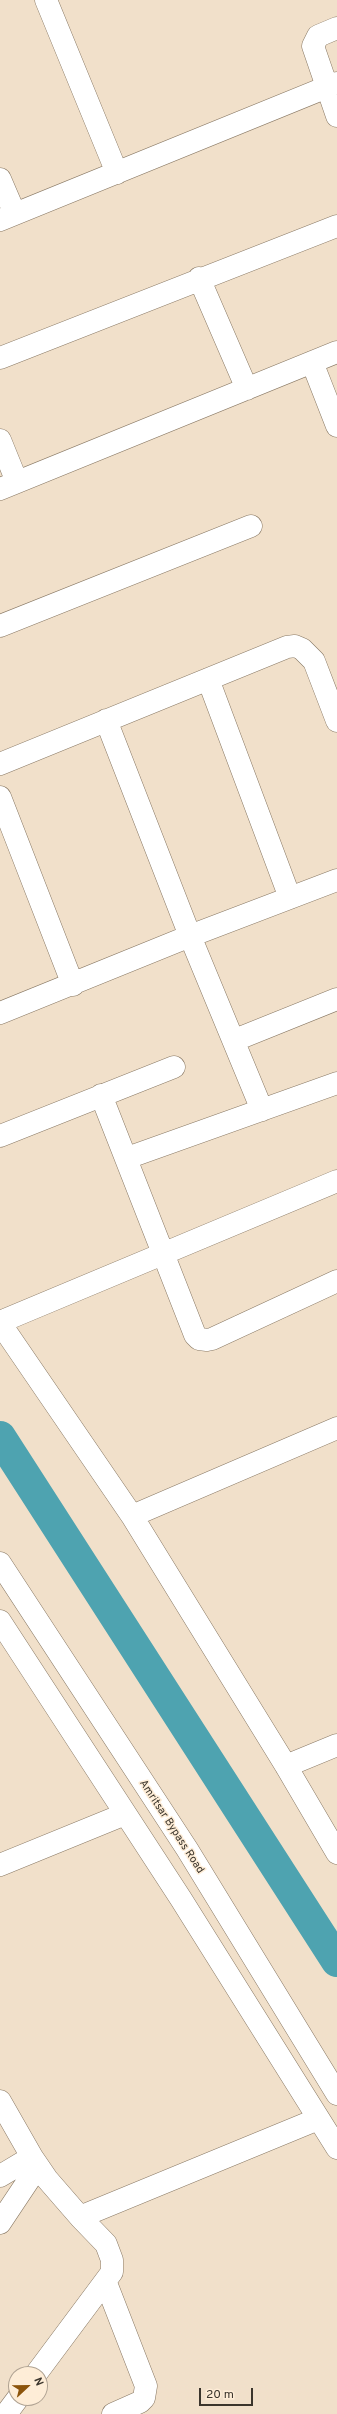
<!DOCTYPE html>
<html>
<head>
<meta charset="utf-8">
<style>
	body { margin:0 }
	#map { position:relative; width:337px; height:2414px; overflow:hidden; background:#f1e0ca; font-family:Overpass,sans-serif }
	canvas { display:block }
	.north { position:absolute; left:8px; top:2366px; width:40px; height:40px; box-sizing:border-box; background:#feedd7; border:1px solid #b0a393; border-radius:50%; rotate:68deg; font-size:11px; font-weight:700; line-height:16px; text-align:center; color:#3b352c }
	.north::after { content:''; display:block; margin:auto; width:14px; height:18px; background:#8c540b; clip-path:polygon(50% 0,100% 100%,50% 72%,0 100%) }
	.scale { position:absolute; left:199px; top:2388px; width:54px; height:18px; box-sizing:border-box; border:2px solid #3b352c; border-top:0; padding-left:5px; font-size:12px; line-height:14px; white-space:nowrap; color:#3b352c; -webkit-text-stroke:3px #feedd7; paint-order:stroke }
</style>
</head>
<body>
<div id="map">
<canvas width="337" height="2414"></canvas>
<div class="north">N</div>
<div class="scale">20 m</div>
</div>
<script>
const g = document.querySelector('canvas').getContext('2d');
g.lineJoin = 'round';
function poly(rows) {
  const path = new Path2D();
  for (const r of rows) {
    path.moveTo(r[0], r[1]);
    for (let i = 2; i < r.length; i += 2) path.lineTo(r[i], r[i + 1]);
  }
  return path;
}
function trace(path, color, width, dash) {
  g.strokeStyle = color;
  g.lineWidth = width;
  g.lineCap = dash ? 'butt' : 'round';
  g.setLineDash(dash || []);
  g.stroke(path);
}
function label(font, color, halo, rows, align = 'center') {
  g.font = font + ' Overpass,sans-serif';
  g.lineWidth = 3;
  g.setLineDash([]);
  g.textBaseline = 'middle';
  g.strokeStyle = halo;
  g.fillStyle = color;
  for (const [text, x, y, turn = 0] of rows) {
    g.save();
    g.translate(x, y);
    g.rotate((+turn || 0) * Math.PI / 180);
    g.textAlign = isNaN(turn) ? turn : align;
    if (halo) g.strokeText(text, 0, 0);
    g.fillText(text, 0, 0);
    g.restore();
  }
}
const river = poly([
	[0,1437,337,1961]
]);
const minor = poly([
	[46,0,117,173],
	[337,28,318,36,313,46,337,116],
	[0,179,15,214],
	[0,220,337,83],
	[199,278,247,389],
	[0,358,337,226],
	[312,362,337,426],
	[0,440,17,482],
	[0,489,337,352],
	[0,626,251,526],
	[208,679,290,898],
	[106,720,190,936,262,1110],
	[0,764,287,647,295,646,302,649,314,661,337,721],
	[0,797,73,985],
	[0,1013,190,936,337,880],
	[235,1040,337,999],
	[101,1095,195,1335,199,1339,207,1340,212,1339,337,1281],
	[0,1136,174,1067],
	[127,1158,337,1083],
	[0,1322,337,1181],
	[0,1323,132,1516,286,1766,337,1853],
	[132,1516,337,1428],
	[286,1766,337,1745],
	[0,1865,125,1814],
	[0,2101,32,2157,47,2179,80,2217,318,2119],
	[0,2176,32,2157],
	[0,2223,38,2166],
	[106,2283,146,2386,144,2398,140,2402,113,2414],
	[36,2374,112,2272,112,2260,106,2244,80,2217],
	[6,2414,18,2398]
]);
const highway = poly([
	[0,1563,187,1849,337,2094],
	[0,1621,181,1899,337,2148]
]);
const streetNames = [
	["Amritsar Bypass Road",171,1827,57]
];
trace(river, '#4ea3b0', 32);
trace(minor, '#897965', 23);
trace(highway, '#897965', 23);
trace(minor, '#fff', 22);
trace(highway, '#fff', 22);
label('11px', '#3b352c', '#feedd7', streetNames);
</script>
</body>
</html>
